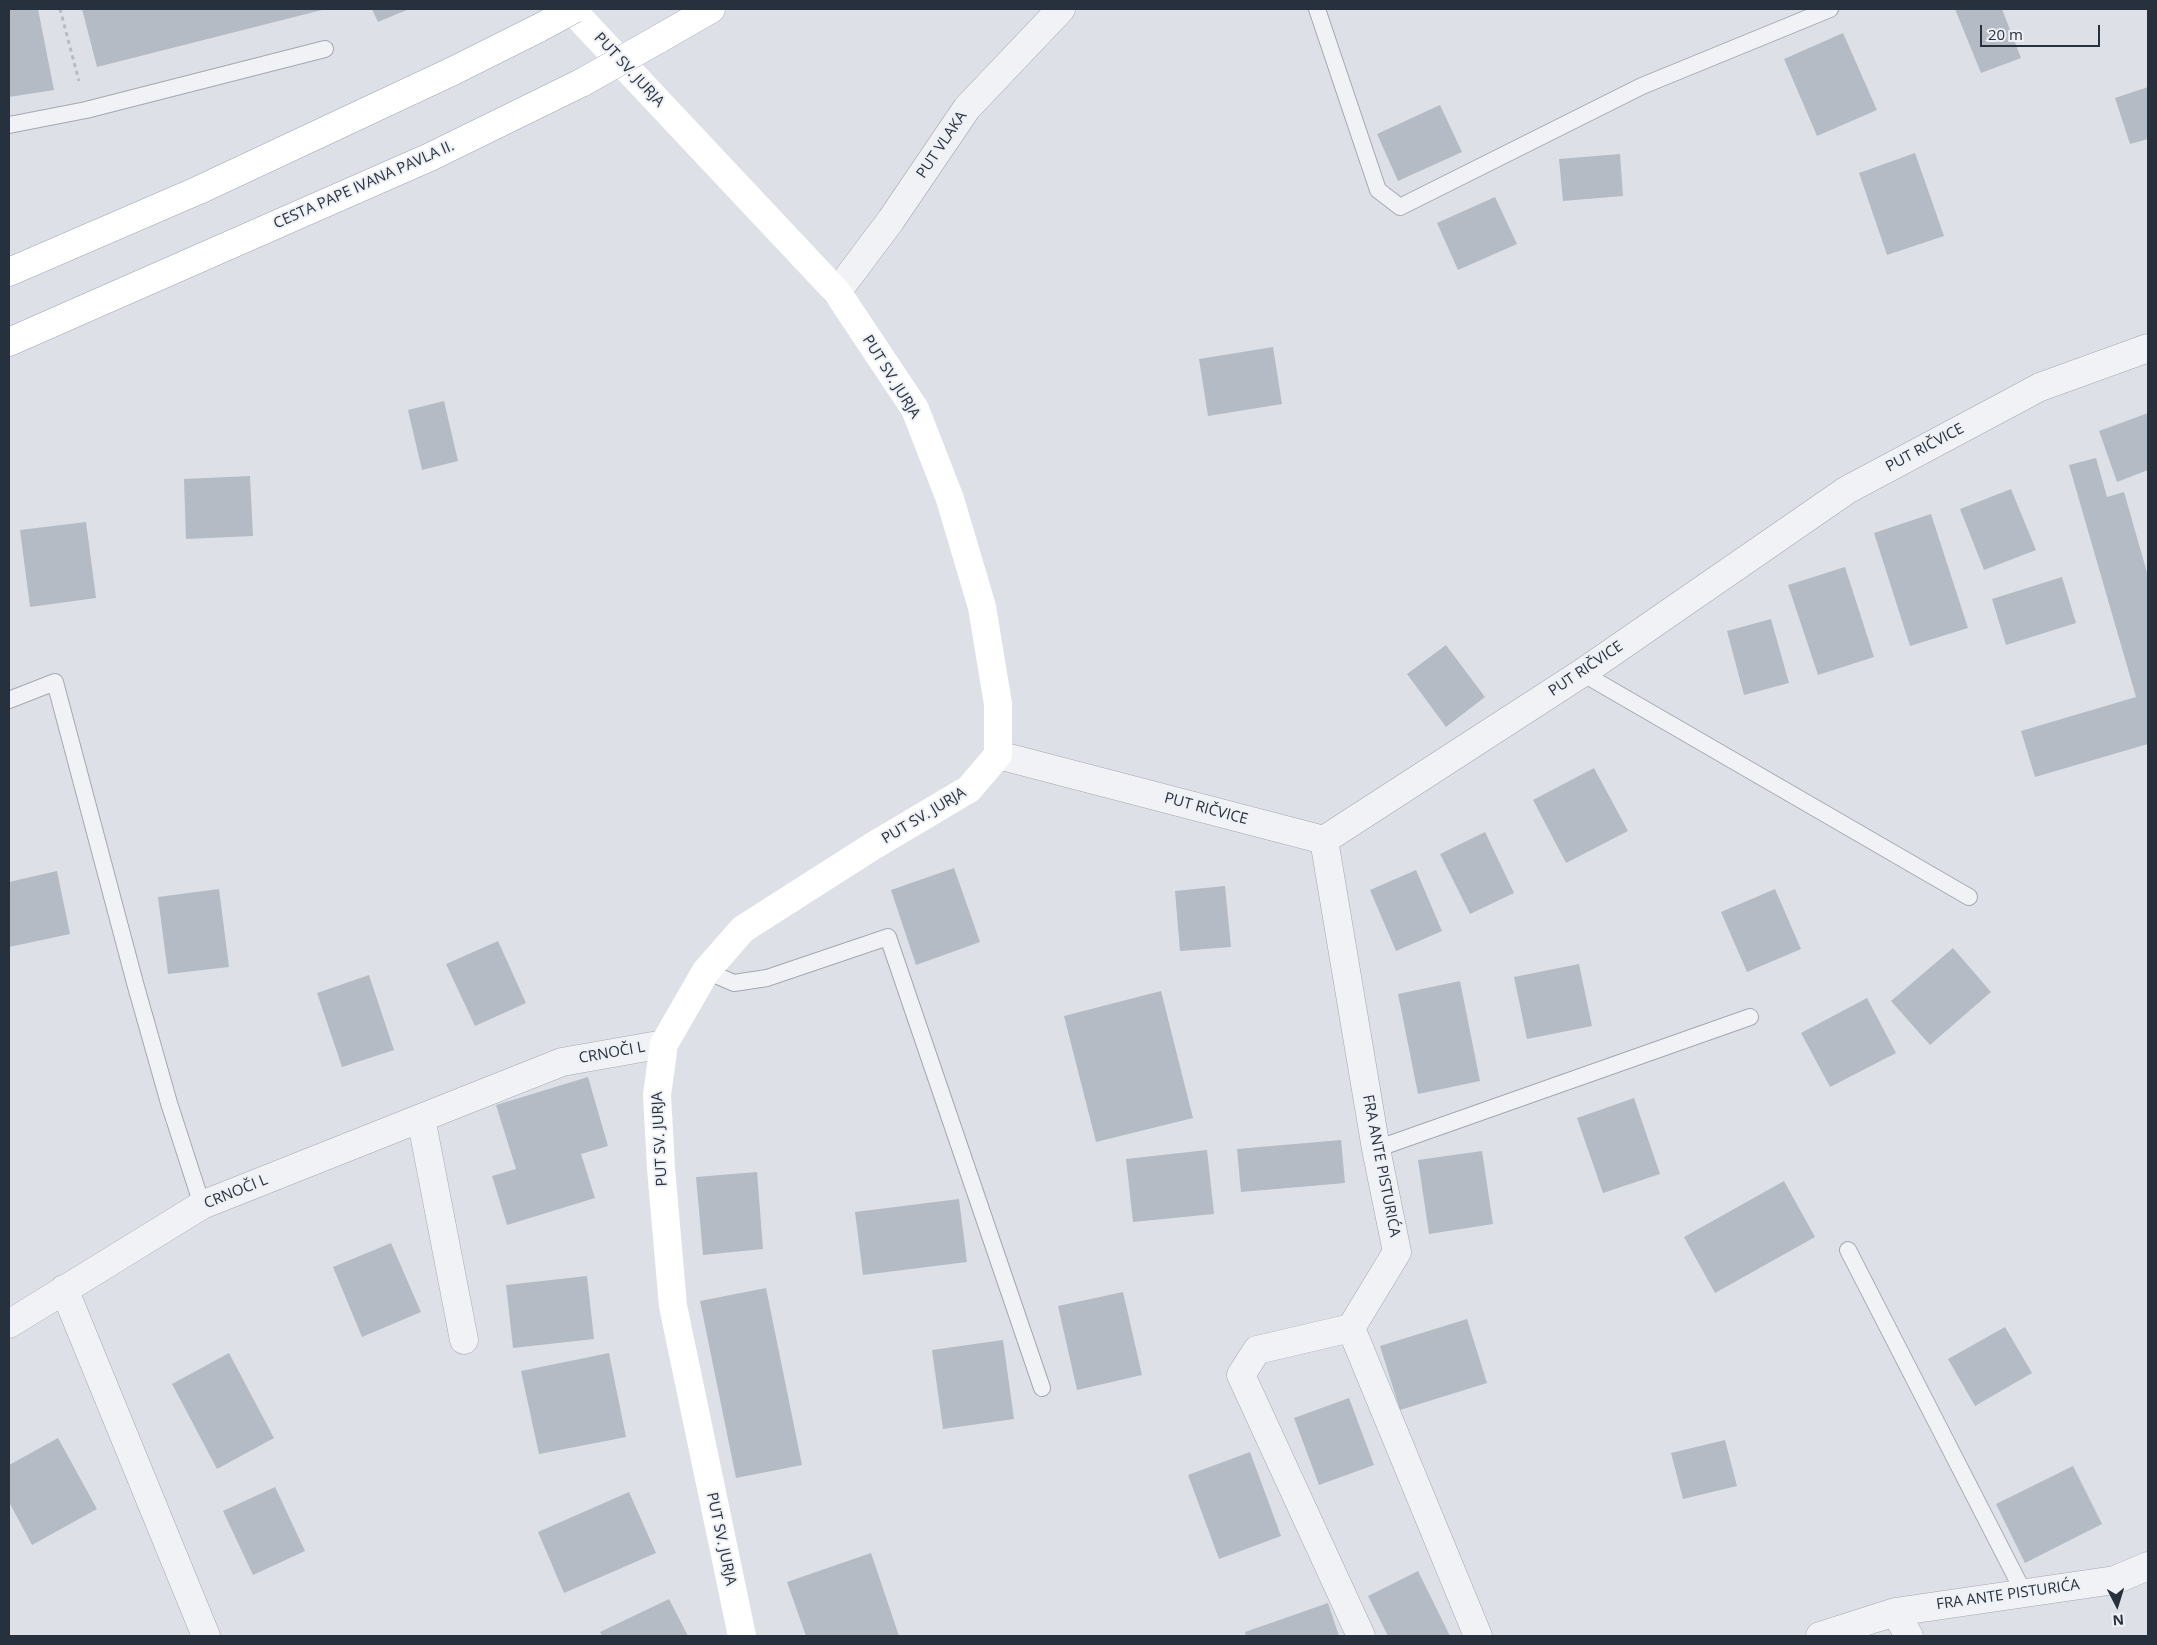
<!DOCTYPE html>
<html>
<head>
<meta charset="utf-8">
<style>
	body { margin:0 }
	#map { position:relative; width:2157px; height:1645px; overflow:hidden; background:#dde1e7; font-family:"Open Sans",sans-serif }
	canvas { display:block }
	.frame { position:absolute; inset:0; border:10px solid #27303d; pointer-events:none }
	.north { position:absolute; left:2092px; top:1580px; width:50px; height:50px; -webkit-text-stroke:4px #edf0f5; paint-order:stroke; rotate:175deg; font-size:14px; font-weight:700; line-height:20px; text-align:center; color:#27303d }
	.north::after { content:''; display:block; margin:auto; width:18px; height:22px; background:#27303d; clip-path:polygon(50% 0,100% 100%,50% 72%,0 100%) }
	.scale { position:absolute; left:1980px; top:25px; width:120px; height:22px; box-sizing:border-box; border:2px solid #27303d; border-top:0; padding-left:6px; font-size:15px; line-height:18px; white-space:nowrap; color:#27303d; -webkit-text-stroke:4px #edf0f5; paint-order:stroke }
</style>
</head>
<body>
<div id="map">
<canvas width="2157" height="1645"></canvas>
<div class="frame"></div>
<div class="north">N</div>
<div class="scale">20 m</div>
</div>
<script>
const g = document.querySelector('canvas').getContext('2d');
g.lineJoin = 'round';
function fill(path, color) {
  g.fillStyle = color;
  g.fill(path, 'evenodd');
}
function poly(rows) {
  const path = new Path2D();
  for (const r of rows) {
    path.moveTo(r[0], r[1]);
    for (let i = 2; i < r.length; i += 2) path.lineTo(r[i], r[i + 1]);
  }
  return path;
}
function trace(path, color, width, dash) {
  g.strokeStyle = color;
  g.lineWidth = width;
  g.lineCap = dash ? 'butt' : 'round';
  g.setLineDash(dash || []);
  g.stroke(path);
}
function label(font, color, halo, rows, align = 'center') {
  g.font = font + ' "Open Sans",sans-serif';
  g.lineWidth = 4;
  g.setLineDash([]);
  g.textBaseline = 'middle';
  g.strokeStyle = halo;
  g.fillStyle = color;
  for (const [text, x, y, turn = 0] of rows) {
    g.save();
    g.translate(x, y);
    g.rotate((+turn || 0) * Math.PI / 180);
    g.textAlign = isNaN(turn) ? turn : align;
    if (halo) g.strokeText(text, 0, 0);
    g.fillText(text, 0, 0);
    g.restore();
  }
}
const building = poly([
	[9,9,38,9,54,90,9,97],
	[82,9,326,9,97,67],
	[372,9,409,9,378,22],
	[1955,9,2002,9,2021,58,1981,73],
	[1843,33,1877,110,1817,136,1784,59],
	[2148,87,2148,139,2130,144,2115,98],
	[1440,105,1462,152,1398,181,1377,134],
	[1915,153,1944,236,1887,255,1859,173],
	[1620,154,1623,196,1563,201,1559,159],
	[1495,197,1517,244,1458,270,1437,223],
	[1273,347,1282,404,1208,416,1199,359],
	[444,401,458,461,422,470,408,410],
	[2148,413,2148,470,2117,482,2099,431],
	[2096,458,2107,497,2124,492,2148,576,2148,744,2035,777,2021,731,2136,697,2069,465],
	[250,476,253,536,186,539,184,479],
	[2011,489,2036,550,1984,570,1960,509],
	[1931,514,1968,628,1910,646,1874,533],
	[86,522,96,598,30,607,20,530],
	[1845,567,1874,657,1818,675,1788,585],
	[2062,577,2076,623,2006,645,1992,599],
	[1771,619,1789,683,1744,695,1727,631],
	[1446,645,1485,697,1446,727,1407,674],
	[1594,768,1628,831,1566,863,1533,800],
	[1485,832,1514,893,1470,914,1440,854],
	[954,868,980,942,916,965,891,890],
	[1416,870,1442,931,1396,951,1370,890],
	[57,871,70,934,9,947,9,882],
	[1225,886,1231,947,1180,951,1175,891],
	[219,889,229,967,168,974,158,897],
	[1775,889,1801,949,1747,972,1721,912],
	[498,941,526,1003,475,1026,446,964],
	[1953,948,1991,992,1930,1045,1891,1001],
	[1579,964,1592,1026,1527,1039,1514,977],
	[369,975,394,1050,342,1067,317,993],
	[1460,981,1480,1081,1418,1094,1398,994],
	[1161,991,1193,1118,1096,1142,1064,1016],
	[1867,998,1896,1053,1830,1087,1801,1033],
	[588,1077,608,1146,581,1154,595,1198,507,1225,492,1176,516,1169,496,1105],
	[1634,1098,1660,1174,1603,1193,1577,1118],
	[1341,1140,1345,1183,1241,1192,1237,1149],
	[1207,1150,1214,1214,1133,1222,1126,1159],
	[1482,1151,1493,1224,1429,1234,1418,1160],
	[757,1172,763,1249,703,1255,696,1177],
	[1784,1181,1815,1237,1715,1293,1684,1237],
	[959,1199,967,1262,863,1275,855,1212],
	[391,1243,421,1312,362,1337,333,1267],
	[587,1276,594,1339,513,1348,506,1285],
	[766,1288,802,1465,736,1478,700,1301],
	[1123,1292,1142,1375,1077,1390,1058,1306],
	[1467,1319,1487,1383,1400,1410,1380,1346],
	[2005,1327,2032,1373,1975,1406,1948,1359],
	[1003,1340,1014,1419,943,1429,932,1350],
	[229,1353,274,1438,217,1469,172,1384],
	[609,1353,626,1437,539,1454,521,1371],
	[1349,1398,1374,1465,1319,1485,1294,1418],
	[58,1438,97,1509,32,1545,9,1502,9,1465],
	[1725,1440,1737,1486,1683,1499,1671,1453],
	[1250,1452,1281,1536,1219,1559,1188,1475],
	[2073,1466,2102,1524,2025,1563,1996,1504],
	[275,1487,305,1551,253,1575,223,1511],
	[629,1492,656,1553,564,1593,538,1532],
	[871,1553,899,1636,806,1636,787,1582],
	[1418,1571,1450,1636,1388,1636,1368,1596],
	[669,1599,688,1636,602,1636,600,1632],
	[1328,1603,1339,1636,1246,1636,1245,1632]
]);
const path = poly([
	[60,9,79,81]
]);
const lane = poly([
	[1317,9,1378,190,1400,207,1642,86,1830,9],
	[9,125,86,110,325,49],
	[1582,673,1969,897],
	[9,700,55,682,135,983,169,1103,202,1205],
	[706,971,734,983,767,978,888,937,1042,1388],
	[1376,1149,1750,1017],
	[1848,1250,2024,1593]
]);
const street = poly([
	[837,292,891,220,967,108,1061,9],
	[998,755,1324,840,1582,673,1847,490,2040,387,2148,348],
	[1324,840,1376,1149,1397,1252,1351,1328,1478,1636],
	[421,1118,464,1340],
	[64,1289,206,1636],
	[9,1324,202,1205,562,1062,664,1044],
	[1351,1328,1257,1350,1241,1375,1361,1636],
	[1895,1612,1909,1636],
	[1820,1636,1895,1612,2115,1580,2148,1566]
]);
const secondary = poly([
	[571,9,837,292,915,409,950,499,982,607,998,704,998,755,969,789,873,846,743,929,706,971,664,1044,657,1095,661,1168,673,1306,742,1636]
]);
const primary = poly([
	[657,40,711,9],
	[9,272,199,190,453,71,539,28],
	[9,342,430,157,583,82]
]);
const primaryBridge = poly([
	[539,28,574,9],
	[583,82,657,40]
]);
const streetNames = [
	["PUT SV. JURJA",629,70,47],
	["PUT VLAKA",942,145,-56],
	["CESTA PAPE IVANA PAVLA II.",364,185,-24],
	["PUT SV. JURJA",891,377,58],
	["PUT RIČVICE",1925,448,-28],
	["PUT RIČVICE",1586,669,-34],
	["PUT RIČVICE",1206,809,15],
	["PUT SV. JURJA",924,816,-31],
	["CRNOČI L",612,1053,-10],
	["PUT SV. JURJA",660,1139,-93],
	["FRA ANTE PISTURIĆA",1381,1166,79],
	["CRNOČI L",236,1192,-22],
	["PUT SV. JURJA",721,1539,78],
	["FRA ANTE PISTURIĆA",2008,1595,-8]
];
fill(building, '#b5bbc4');
trace(lane, '#a3a8b1', 18);
trace(street, '#a3a8b1', 29);
trace(primary, '#9da6b2', 29);
trace(path, '#b8bcc1', 3, [4, 4]);
trace(lane, '#f0f2f5', 16);
trace(street, '#f0f2f5', 28);
trace(secondary, '#fff', 28);
trace(primary, '#fff', 28);
trace(primaryBridge, '#9da6b2', 29, []);
trace(primaryBridge, '#fff', 28);
label('15px', '#27303d', '#edf0f5', streetNames);
</script>
</body>
</html>
